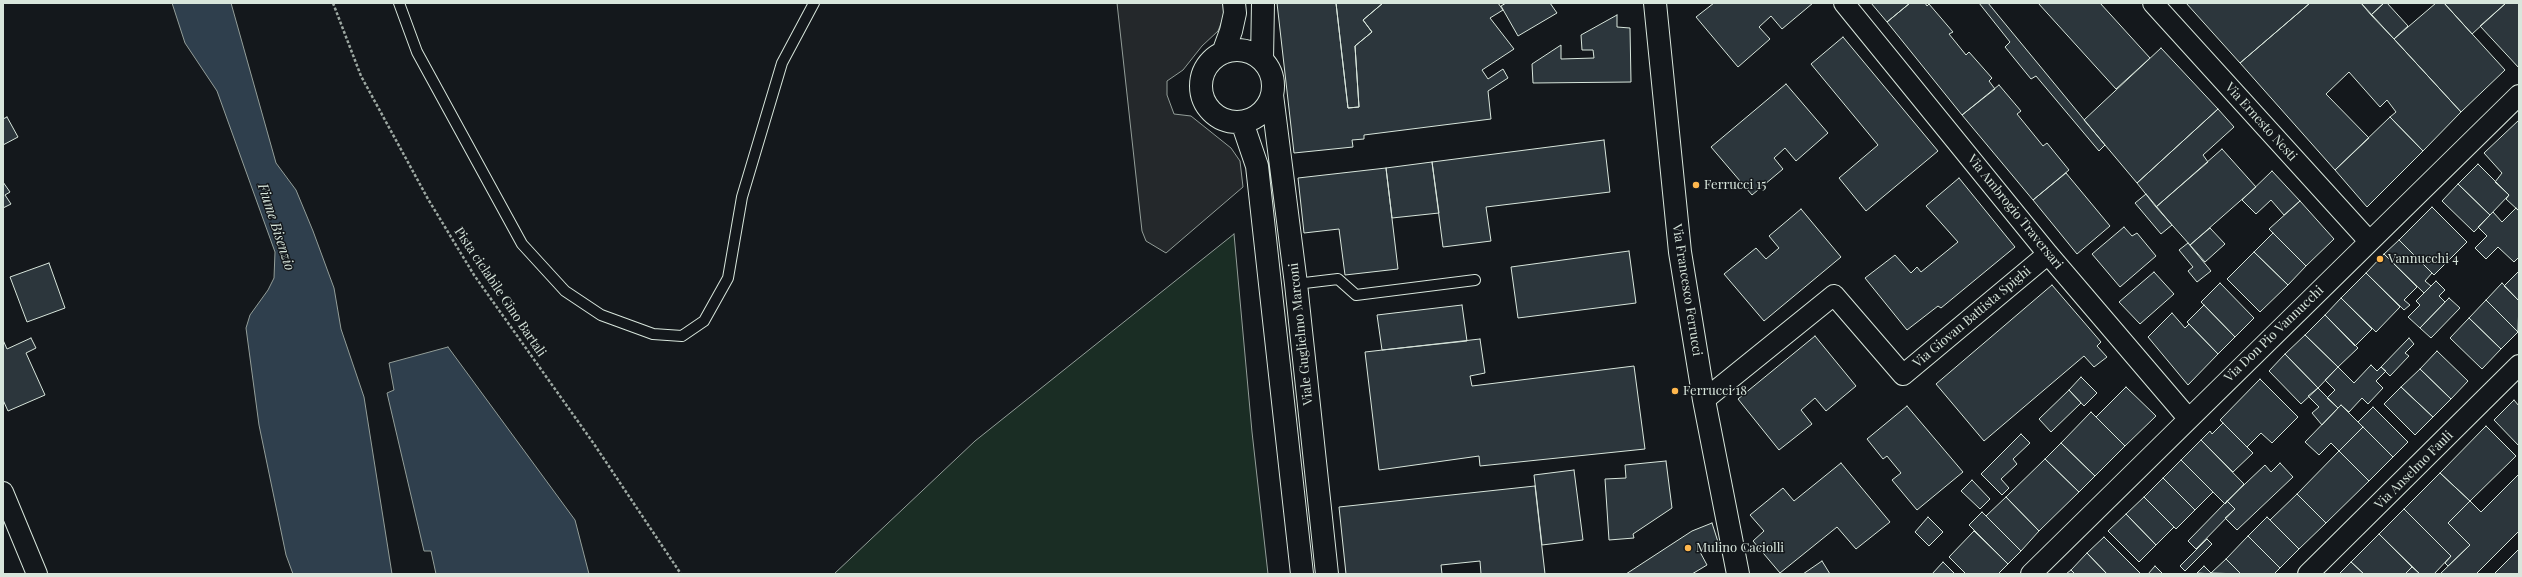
<!DOCTYPE html>
<html>
<head>
<meta charset="utf-8">
<style>
	body { margin:0 }
	#map { position:relative; width:2522px; height:577px; overflow:hidden; background:#14181c; font-family:"Playfair Display",serif }
	canvas { display:block }
	.frame { position:absolute; inset:0; border:4px solid #d8e6dc; pointer-events:none }
</style>
</head>
<body>
<div id="map">
<canvas width="2522" height="577"></canvas>
<div class="frame"></div>
</div>
<script>
const g = document.querySelector('canvas').getContext('2d');
g.lineJoin = 'round';
function fill(path, color) {
  g.fillStyle = color;
  g.fill(path, 'evenodd');
}
function poly(rows) {
  const path = new Path2D();
  for (const r of rows) {
    if (r.length === 3) {
      path.moveTo(r[0] + r[2], r[1]);
      path.arc(r[0], r[1], r[2], 0, 2 * Math.PI);
      continue;
    }
    path.moveTo(r[0], r[1]);
    for (let i = 2; i < r.length; i += 2) path.lineTo(r[i], r[i + 1]);
  }
  return path;
}
function trace(path, color, width, dash) {
  g.strokeStyle = color;
  g.lineWidth = width;
  g.lineCap = dash ? 'butt' : 'round';
  g.setLineDash(dash || []);
  g.stroke(path);
}
function label(font, color, halo, rows, align = 'center') {
  g.font = font + ' "Playfair Display",serif';
  g.lineWidth = 3;
  g.setLineDash([]);
  g.textBaseline = 'middle';
  g.strokeStyle = halo;
  g.fillStyle = color;
  for (const [text, x, y, turn = 0] of rows) {
    g.save();
    g.translate(x, y);
    g.rotate((+turn || 0) * Math.PI / 180);
    g.textAlign = isNaN(turn) ? turn : align;
    if (halo) g.strokeText(text, 0, 0);
    g.fillText(text, 0, 0);
    g.restore();
  }
}
const green = poly([
	[1234,234,1252,432,1268,574,834,574,975,441,1234,234]
]);
const parking = poly([
	[1117,3,1225,3,1224,16,1218,31,1202,46,1183,70,1167,81,1167,95,1174,114,1191,116,1231,148,1240,161,1243,187,1166,253,1146,241,1142,231,1117,3]
]);
const water = poly([
	[172,3,231,3,276,163,296,190,313,231,334,288,341,329,364,397,392,574,293,574,286,555,259,425,246,328,250,315,268,290,274,278,275,252,217,91,185,43,172,3],
	[448,347,575,520,589,574,436,574,431,551,424,551,387,393,394,390,389,363,448,347]
]);
const building = poly([
	[1277,3,1336,3,1348,108,1359,107,1355,46,1372,32,1363,20,1383,3,1498,3,1503,10,1490,18,1514,49,1482,70,1488,79,1503,69,1508,78,1488,91,1491,119,1364,135,1364,139,1352,140,1353,147,1294,153,1277,3],
	[1336,3,1383,3,1363,20,1372,32,1355,46,1359,107,1348,108,1336,3],
	[1506,3,1550,3,1557,13,1518,36,1501,6,1506,3],
	[1714,3,1813,3,1782,29,1771,16,1759,27,1770,39,1738,67,1696,17,1714,3],
	[1871,3,1910,3,1887,22,1871,3],
	[1910,3,1925,3,1927,6,1929,4,1953,32,1949,34,1966,55,1969,52,1992,78,1989,81,1995,89,1962,115,1887,22,1910,3],
	[1979,3,1988,3,2105,145,2099,151,2036,76,2031,79,2005,47,2010,42,1979,3],
	[2038,3,2100,3,2150,58,2116,89,2038,3],
	[2186,3,2310,3,2240,63,2186,3],
	[2310,3,2361,3,2461,112,2423,151,2390,117,2396,112,2387,100,2380,107,2349,72,2326,94,2369,138,2335,170,2240,63,2310,3],
	[2361,3,2384,3,2371,15,2361,3],
	[2384,3,2387,3,2408,26,2394,39,2371,15,2384,3],
	[2436,3,2444,3,2505,70,2461,112,2394,39,2436,3],
	[2444,3,2506,3,2472,34,2444,3],
	[2506,3,2519,3,2519,68,2480,26,2506,3],
	[1617,15,1617,27,1630,28,1631,82,1533,83,1532,64,1561,45,1561,59,1594,58,1593,50,1582,50,1581,35,1617,15],
	[1843,37,1938,151,1866,211,1839,178,1878,145,1811,64,1843,37],
	[2161,48,2218,109,2137,183,2084,120,2161,48],
	[1786,84,1828,133,1796,161,1785,148,1774,158,1783,169,1752,195,1711,147,1786,84],
	[1999,85,2021,111,2017,114,2043,146,2047,143,2069,170,2033,200,1962,115,1999,85],
	[2218,109,2234,127,2203,155,2208,162,2156,207,2137,183,2218,109],
	[7,117,18,137,3,145,3,119,7,117],
	[2390,117,2423,151,2367,207,2335,170,2390,117],
	[2519,120,2519,211,2506,199,2509,195,2495,182,2502,173,2484,153,2519,120],
	[1604,140,1610,192,1486,207,1491,241,1443,247,1432,162,1604,140],
	[2222,149,2256,187,2190,245,2156,207,2222,149],
	[1432,162,1439,213,1392,218,1386,168,1432,162],
	[2478,164,2509,195,2490,215,2458,184,2478,164],
	[1386,168,1398,269,1345,275,1339,229,1304,233,1298,178,1386,168],
	[2272,171,2300,201,2284,215,2271,200,2256,214,2242,200,2272,171],
	[2066,173,2110,226,2077,254,2033,200,2066,173],
	[1959,178,2015,247,1941,308,1938,306,1907,330,1865,278,1895,255,1911,273,1917,267,1921,272,1958,242,1926,206,1959,178],
	[3,182,10,192,5,195,11,204,3,208,3,182],
	[2458,184,2490,215,2474,232,2442,201,2458,184],
	[2146,194,2172,225,2161,234,2135,203,2146,194],
	[2300,201,2334,239,2306,266,2269,229,2300,201],
	[2432,207,2467,242,2434,275,2399,240,2432,207],
	[2516,208,2519,211,2519,257,2514,262,2498,247,2486,259,2475,248,2487,236,2478,227,2493,212,2502,222,2516,208],
	[1801,209,1841,257,1764,321,1724,274,1756,248,1766,259,1779,248,1769,236,1801,209],
	[2124,227,2132,236,2137,233,2156,256,2120,287,2092,254,2124,227],
	[2210,228,2225,244,2205,262,2190,245,2210,228],
	[2273,233,2306,266,2288,285,2254,252,2273,233],
	[2399,240,2432,273,2425,281,2431,286,2424,293,2384,254,2399,240],
	[2188,243,2211,271,2197,282,2188,271,2193,267,2179,250,2188,243],
	[1629,251,1636,303,1518,318,1511,267,1629,251],
	[2254,252,2288,285,2260,312,2227,279,2254,252],
	[2384,254,2417,287,2404,300,2410,305,2404,310,2366,273,2384,254],
	[49,263,65,308,27,322,10,277,49,263],
	[2519,271,2519,301,2504,286,2519,271],
	[2154,272,2174,294,2140,324,2119,302,2154,272],
	[2366,273,2400,307,2376,332,2341,298,2366,273],
	[2436,281,2445,290,2439,296,2445,302,2420,328,2408,317,2420,305,2416,301,2436,281],
	[2220,283,2254,318,2235,337,2201,302,2220,283],
	[2502,283,2519,301,2518,332,2486,300,2502,283],
	[2052,285,2101,342,2097,346,2107,357,2094,367,2084,356,1984,441,1936,384,2052,285],
	[2341,298,2372,329,2355,346,2325,315,2341,298],
	[2449,298,2460,308,2431,338,2420,328,2449,298],
	[2486,300,2518,332,2501,349,2469,318,2486,300],
	[1462,305,1467,341,1382,350,1377,315,1462,305],
	[2204,305,2235,337,2218,354,2187,322,2204,305],
	[2172,313,2185,328,2189,324,2218,354,2188,385,2148,337,2172,313],
	[2325,315,2358,348,2338,367,2305,335,2325,315],
	[2469,318,2501,349,2482,369,2450,338,2469,318],
	[2305,335,2338,367,2318,388,2285,354,2305,335],
	[1815,336,1856,386,1826,411,1815,398,1801,410,1812,424,1779,450,1738,399,1815,336],
	[31,338,36,348,26,353,45,395,8,411,3,400,3,340,7,349,31,338],
	[2409,338,2414,344,2405,353,2409,356,2390,376,2381,367,2409,338],
	[1480,339,1485,373,1470,376,1472,386,1634,366,1645,449,1480,466,1479,456,1379,470,1365,352,1480,339],
	[2437,351,2468,381,2451,399,2420,369,2437,351],
	[2285,354,2318,388,2301,404,2269,371,2285,354],
	[2371,365,2377,371,2381,367,2386,371,2376,381,2383,388,2368,404,2362,398,2349,412,2341,405,2338,408,2327,398,2335,390,2325,380,2338,367,2354,383,2371,365],
	[2420,369,2451,399,2433,417,2401,387,2420,369],
	[2081,377,2097,393,2084,406,2069,390,2081,377],
	[2260,379,2298,417,2272,443,2261,433,2247,447,2220,420,2260,379],
	[2126,387,2156,416,2125,446,2096,417,2126,387],
	[2401,387,2433,417,2415,435,2384,404,2401,387],
	[2318,388,2338,408,2322,425,2312,413,2319,407,2308,396,2318,388],
	[2069,390,2081,403,2051,432,2039,419,2069,390],
	[2514,400,2519,406,2519,446,2494,420,2514,400],
	[2341,405,2363,427,2339,451,2331,443,2319,455,2305,442,2341,405],
	[1907,406,1963,472,1917,510,1892,480,1901,473,1887,456,1883,459,1867,439,1907,406],
	[2373,407,2408,442,2393,457,2358,422,2373,407],
	[2091,412,2125,446,2095,476,2061,443,2091,412],
	[2223,423,2253,453,2233,472,2201,440,2210,431,2212,434,2223,423],
	[2486,426,2516,456,2470,501,2440,473,2486,426],
	[2363,427,2393,457,2369,481,2339,451,2363,427],
	[2021,434,2030,443,2013,459,2017,464,2001,479,2009,488,2002,495,1981,474,2021,434],
	[2201,440,2244,484,2225,504,2181,460,2201,440],
	[2061,443,2095,476,2079,492,2045,459,2061,443],
	[2339,451,2369,481,2326,523,2297,494,2339,451],
	[2045,459,2079,492,2039,531,2006,497,2045,459],
	[2181,460,2213,492,2195,510,2163,478,2181,460],
	[1666,461,1672,508,1633,534,1634,538,1609,540,1605,479,1626,478,1625,465,1666,461],
	[1841,463,1890,522,1856,549,1837,527,1780,573,1753,541,1764,531,1750,515,1783,488,1794,501,1841,463],
	[2280,463,2293,477,2237,530,2225,518,2235,509,2227,501,2265,465,2271,472,2280,463],
	[1574,470,1583,540,1542,545,1534,475,1574,470],
	[2440,473,2470,501,2448,523,2470,545,2448,566,2445,563,2451,556,2404,509,2440,473],
	[2519,474,2519,531,2476,574,2440,574,2470,545,2448,523,2470,501,2481,512,2519,474],
	[2163,478,2195,510,2176,529,2144,497,2163,478],
	[1972,480,1990,499,1980,509,1961,491,1972,480],
	[1535,486,1545,574,1481,574,1480,561,1441,565,1442,574,1346,574,1339,507,1535,486],
	[2297,494,2326,523,2299,549,2270,520,2297,494],
	[2006,497,2039,531,2021,551,1986,516,2006,497],
	[2144,497,2174,527,2156,545,2126,514,2144,497],
	[2227,501,2235,509,2196,549,2188,541,2227,501],
	[2404,509,2451,556,2434,574,2420,574,2379,534,2404,509],
	[1982,512,2021,551,2008,564,1969,525,1982,512],
	[2126,514,2156,545,2139,562,2108,531,2126,514],
	[1928,517,1943,532,1929,546,1915,532,1928,517],
	[2267,517,2299,549,2280,568,2248,536,2267,517],
	[1712,523,1719,545,1700,552,1707,565,1692,574,1626,574,1692,531,1712,523],
	[1974,531,2008,564,1998,574,1966,574,1949,557,1974,531],
	[2379,534,2412,567,2405,574,2364,574,2351,562,2379,534],
	[2248,536,2280,568,2274,574,2241,574,2226,559,2248,536],
	[2104,537,2141,574,2107,574,2087,553,2104,537],
	[2207,539,2212,544,2185,571,2180,566,2207,539],
	[2519,549,2519,574,2494,574,2519,549],
	[2087,553,2107,574,2075,574,2071,570,2087,553],
	[2226,559,2241,574,2211,573,2226,559],
	[1822,561,1830,574,1803,574,1822,561],
	[1943,562,1955,574,1932,574,1943,562],
	[2351,562,2364,574,2339,574,2351,562],
	[2155,566,2163,574,2148,574,2155,566],
	[2204,566,2212,574,2197,573,2204,566],
	[2412,567,2420,574,2405,574,2412,567],
	[2071,570,2075,574,2066,574,2071,570]
]);
const path = poly([
	[333,3,361,76,428,199,474,275,594,444,681,574]
]);
const service = poly([
	[399,3,417,52,522,244,565,291,601,315,653,334,682,336,704,321,728,278,742,197,782,63,814,3],
	[1296,284,1338,279,1356,295,1475,280]
]);
const minor = poly([
	[1844,3,2048,254,2188,418],
	[2153,3,2369,241],
	[1704,400,1834,295,1903,375,2048,254],
	[3,492,37,574],
	[2031,574,2519,95],
	[2308,574,2519,365]
]);
const tertiary = poly([
	[1655,3,1680,252,1704,400,1738,574]
]);
const secondary = poly([
	[1237,86,36],
	[1223,53,1231,31,1235,13,1234,3],
	[1262,60,1263,3],
	[1272,95,1296,284,1327,574],
	[1242,122,1257,166,1302,574]
]);
const markers = [
	[1696,185,4,"#ffb74d"],
	[2380,259,4,"#ffb74d"],
	[1675,391,4,"#ffb74d"],
	[1688,548,4,"#ffb74d"]
];
const streetNames = [
	["Via Ernesto Nesti",2261,122,48],
	["Via Ambrogio Traversari",2015,212,51],
	["Via Francesco Ferrucci",1687,290,81],
	["Pista ciclabile Gino Bartali",500,292,56],
	["Via Giovan Battista Spighi",1972,317,-40],
	["Viale Guglielmo Marconi",1301,334,-96],
	["Via Don Pio Vannucchi",2274,334,-44],
	["Via Anselmo Fauli",2414,470,-45]
];
const poiNames = [
	["Ferrucci 15",1704,185],
	["Vannucchi 4",2388,259],
	["Ferrucci 18",1683,391],
	["Mulino Caciolli",1696,548]
];
const waterNames = [
	["Fiume Bisenzio",276,227,72]
];
fill(green, '#1a2d24');
trace(green, '#939e99', 1);
fill(parking, '#24282b');
trace(parking, '#939e99', 1);
fill(water, '#2f3f4d');
trace(water, '#939e99', 1);
fill(building, '#2c363c');
trace(building, '#d8e6dc', 1);
trace(service, '#d8e6dc', 12);
trace(minor, '#d8e6dc', 22);
trace(tertiary, '#d8e6dc', 24);
trace(secondary, '#d8e6dc', 24);
trace(path, '#9da8a2', 2.5, [3, 2]);
trace(service, '#14181c', 10);
trace(minor, '#14181c', 20);
trace(tertiary, '#14181c', 22);
trace(secondary, '#14181c', 22);
for (const [x, y, r, color] of markers) {
  const dot = new Path2D();
  dot.arc(x, y, r, 0, 2 * Math.PI);
  g.fillStyle = color;
  g.fill(dot);
  trace(dot, '#14181c', 1.5);
}
label('13px', '#d8e6dc', '#14181c', streetNames);
label('13px', '#d8e6dc', '#14181c', poiNames, 'left');
label('italic 14px', '#d8e6dc', '#14181c', waterNames);
</script>
</body>
</html>
